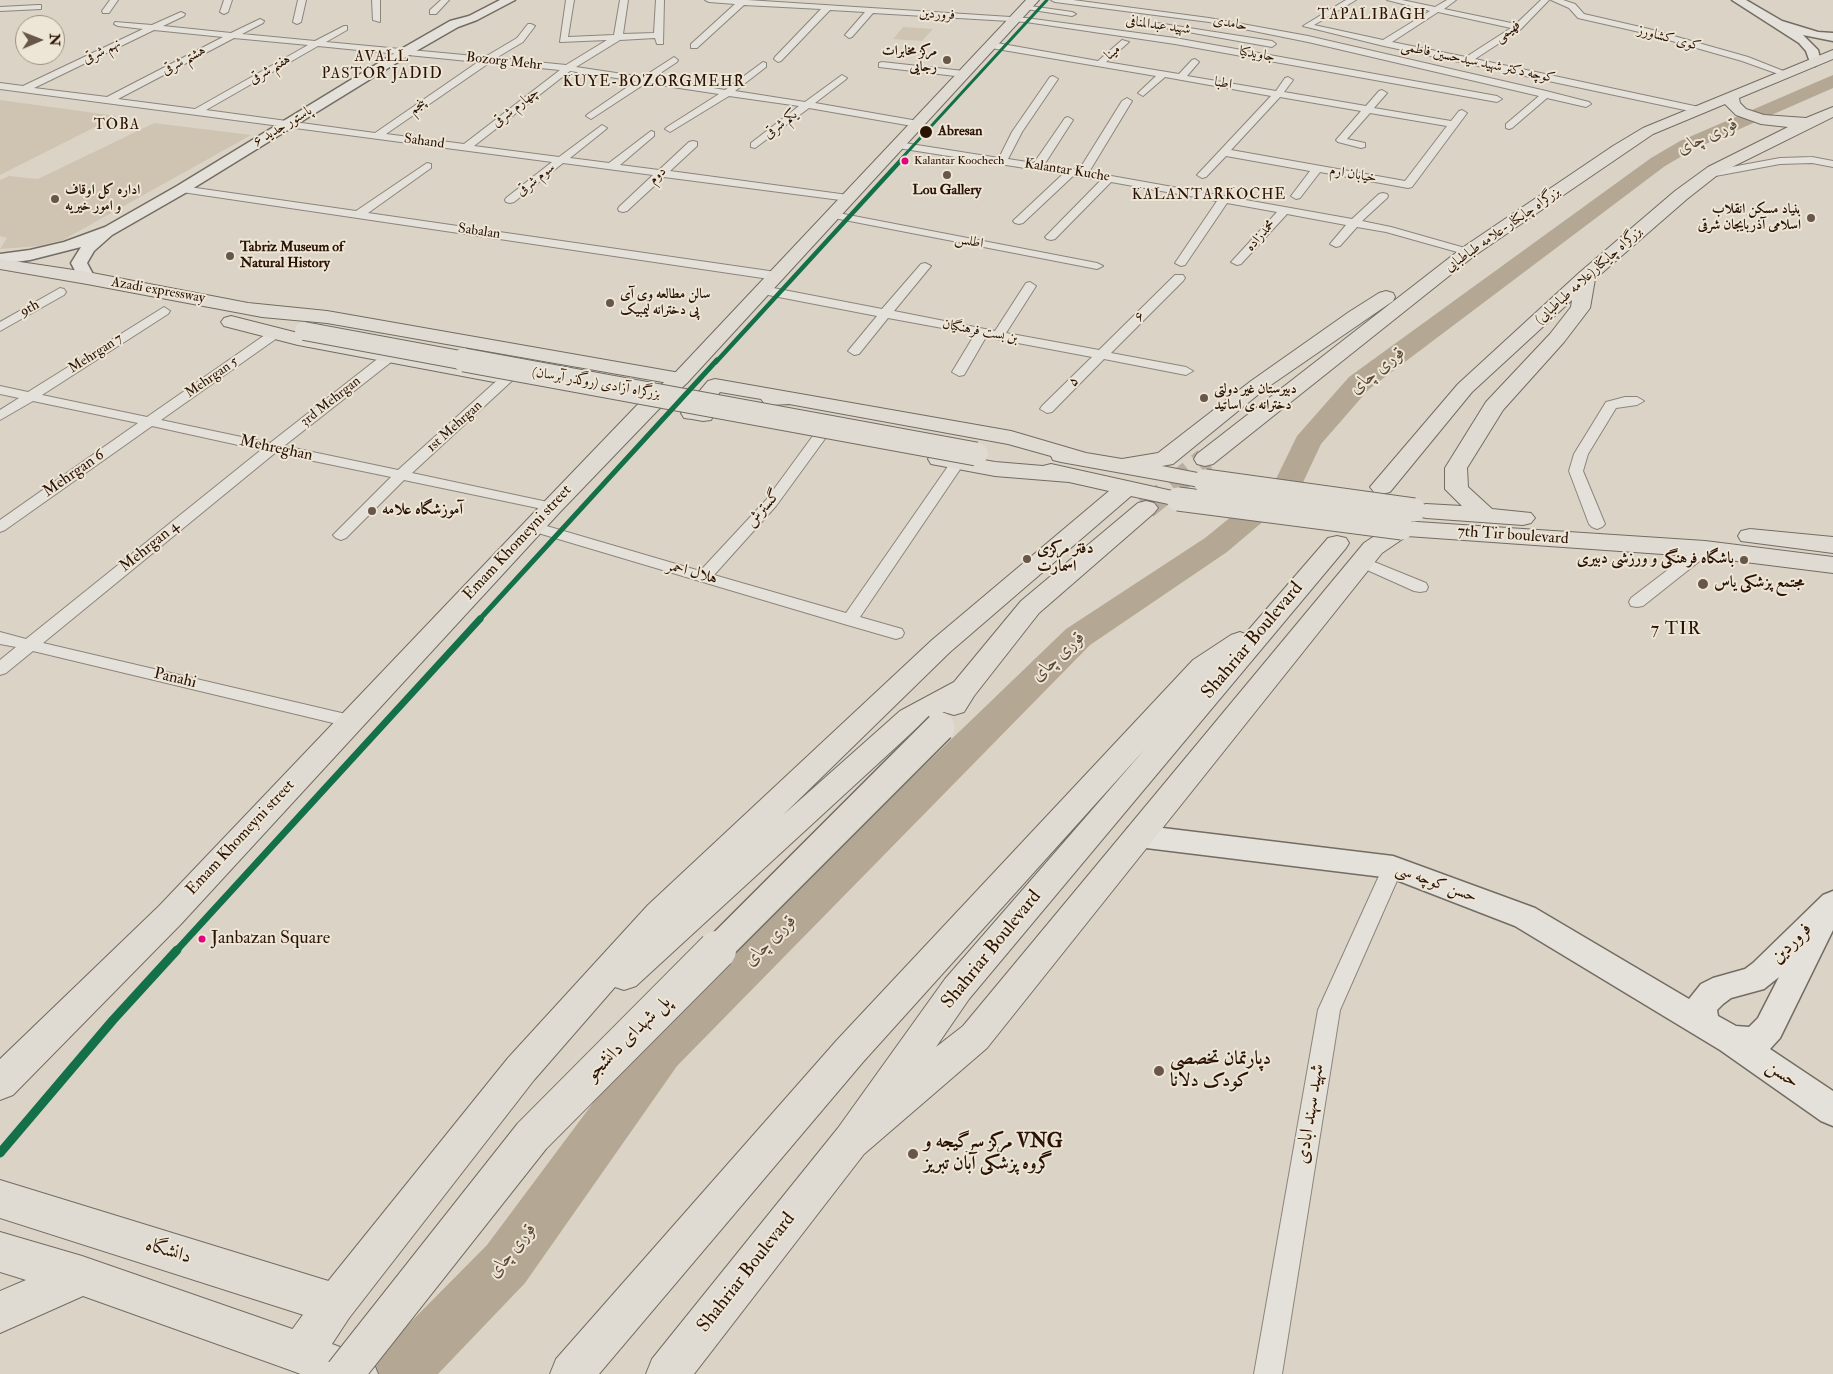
<!DOCTYPE html>
<html>
<head>
<meta charset="utf-8">
<style>
	body { margin:0 }
	#map { position:relative; width:1833px; height:1374px; overflow:hidden; background:#dbd4c6; font-family:"IM FELL Double Pica",serif }
	canvas { display:block }
	.north { position:absolute; left:15px; top:15px; width:50px; height:50px; box-sizing:border-box; background:#ede5d5; border:1px solid #9f9182; border-radius:50%; rotate:89deg; font-size:14px; font-weight:700; line-height:20px; text-align:center; color:#2a1305 }
	.north::after { content:''; display:block; margin:auto; width:18px; height:22px; background:#685749; clip-path:polygon(50% 0,100% 100%,50% 72%,0 100%) }
</style>
</head>
<body>
<div id="map">
<canvas width="1833" height="1374"></canvas>
<div class="north">N</div>
</div>
<script>
const g = document.querySelector('canvas').getContext('2d');
g.lineJoin = 'round';
function fill(path, color) {
  g.fillStyle = color;
  g.fill(path, 'evenodd');
}
function poly(rows) {
  const path = new Path2D();
  for (const r of rows) {
    path.moveTo(r[0], r[1]);
    for (let i = 2; i < r.length; i += 2) path.lineTo(r[i], r[i + 1]);
  }
  return path;
}
function trace(path, color, width, dash) {
  g.strokeStyle = color;
  g.lineWidth = width;
  g.lineCap = dash ? 'butt' : 'round';
  g.setLineDash(dash || []);
  g.stroke(path);
}
function label(font, color, halo, rows, align = 'center') {
  g.font = font + ' "IM FELL Double Pica",Amiri,serif';
  g.lineWidth = 4;
  g.setLineDash([]);
  g.textBaseline = 'middle';
  g.strokeStyle = halo;
  g.fillStyle = color;
  for (const [text, x, y, turn = 0] of rows) {
    g.save();
    g.translate(x, y);
    g.rotate((+turn || 0) * Math.PI / 180);
    g.textAlign = isNaN(turn) ? turn : align;
    if (halo) g.strokeText(text, 0, 0);
    g.fillText(text, 0, 0);
    g.restore();
  }
}
const green = poly([
	[903,27,933,29,922,41,893,39],
	[0,100,117,116,0,175],
	[154,123,251,135,63,240,38,246,0,249,7,238,0,236,0,180,9,176,38,179]
]);
const river = poly([
	[1833,75,1833,88,1694,149,1665,166,1369,389,1321,444,1299,491,1227,552,1090,645,677,1066,525,1283,438,1374,371,1374,379,1354,487,1245,643,1036,1066,629,1205,538,1275,481,1297,436,1349,377,1651,158,1680,141,1833,75]
]);
const highwayTunnel = poly([
	[1146,508,1205,459]
]);
const street = poly([
	[110,0,118,0,109,13,103,13,102,11,110,0],
	[224,0,232,0,228,12,224,14,220,12,224,0],
	[298,0,306,0,301,22,297,24,293,22,298,0],
	[372,0,380,0,380,22,373,20,372,0],
	[441,0,449,0,436,14,430,14,430,10,441,0],
	[566,0,574,0,568,37,614,35,620,0,628,0,623,34,654,33,656,0,664,0,663,44,657,44,655,38,620,40,576,67,643,77,674,57,678,60,677,62,653,78,725,90,763,62,766,63,766,67,735,91,805,102,842,75,847,78,845,80,815,103,918,121,923,124,918,127,809,108,755,148,751,147,751,143,799,106,729,96,670,132,665,129,667,127,719,94,646,83,591,119,586,116,588,114,636,81,570,71,474,146,559,157,602,125,607,128,605,130,570,158,609,163,651,131,654,132,654,136,620,165,659,170,689,142,693,141,697,142,697,146,670,171,848,195,853,198,848,201,664,177,627,211,623,212,619,211,618,209,619,207,653,175,563,163,514,202,510,203,506,202,505,200,506,198,552,162,0,89,0,83,23,86,143,29,118,26,114,24,115,22,152,25,181,12,185,14,184,16,163,26,231,33,260,19,264,21,263,23,242,34,315,41,344,26,347,26,347,30,326,42,485,57,517,38,528,24,531,24,535,26,523,42,496,58,566,65,607,40,560,42,566,0],
	[154,30,223,37,107,97,34,88,154,30],
	[234,38,308,45,195,109,118,99,234,38],
	[318,46,478,62,375,133,206,110,318,46],
	[489,63,560,70,464,144,386,134,489,63],
	[705,0,747,0,1026,18,1175,38,1497,96,1502,99,1497,102,1175,44,1026,22,873,13,852,37,849,38,845,35,865,12,830,10,781,61,778,62,774,59,775,57,821,9,744,5,697,48,691,48,691,44,735,4,709,2,705,0],
	[1051,0,1073,0,1209,18,1308,36,1546,91,1589,102,1591,104,1586,107,1547,98,1512,128,1509,129,1506,128,1506,124,1539,96,1308,42,1209,22,1055,2,1051,0],
	[1346,0,1356,0,1314,25,1383,40,1430,11,1387,0,1402,0,1435,7,1447,0,1456,0,1444,9,1516,24,1541,0,1549,0,1521,29,1475,59,1699,107,1704,110,1699,113,1384,46,1303,26,1346,0],
	[1438,12,1511,28,1466,57,1392,42,1438,12],
	[1551,0,1563,0,1575,4,1584,14,1649,29,1748,57,1791,74,1790,76,1784,76,1742,61,1644,33,1578,18,1569,8,1551,0],
	[38,5,41,5,41,9,0,11,0,7,38,5],
	[1023,5,1072,12,1076,14,1072,16,1026,9,1022,7,1023,5],
	[1157,23,1272,41,1276,44,1272,47,1160,27,1157,27,1157,23],
	[1122,40,1129,42,1106,62,1179,74,1192,60,1195,59,1199,62,1187,76,1276,91,1285,78,1288,77,1293,80,1284,92,1366,106,1379,91,1382,90,1387,93,1374,108,1451,121,1459,111,1462,110,1467,113,1412,187,1408,188,1320,172,1300,198,1296,199,1291,196,1310,171,1226,156,1206,177,1202,178,1197,175,1271,96,1165,77,1143,96,1138,93,1156,76,991,48,987,45,991,42,1098,61,1122,40],
	[1280,97,1361,111,1336,140,1338,142,1361,148,1365,147,1365,143,1347,139,1370,113,1447,126,1405,181,1231,150,1280,97],
	[882,62,964,71,968,74,964,77,879,67,879,63,882,62],
	[1053,76,1058,79,1022,132,1008,159,1034,163,1065,118,1068,117,1073,120,1044,165,1079,170,1122,101,1127,98,1132,101,1089,172,1352,219,1379,194,1383,193,1387,194,1388,196,1387,198,1362,221,1391,227,1472,250,1474,252,1468,255,1386,232,1357,227,1340,246,1336,247,1330,244,1346,225,1287,214,1241,264,1237,265,1231,262,1233,260,1277,212,1227,203,1185,265,1181,266,1175,263,1217,201,1111,182,1055,239,1051,240,1047,239,1045,237,1047,235,1101,180,1073,176,1023,223,1019,224,1015,223,1013,221,1015,219,1063,174,898,148,893,145,898,142,999,158,1012,132,1050,77,1053,76],
	[1812,157,1833,161,1833,167,1812,163,1780,164,1710,177,1705,174,1710,171,1780,158,1812,157],
	[427,163,431,164,431,168,368,213,776,272,782,276,776,280,182,192,177,189,182,186,356,211,427,163],
	[833,212,1097,263,1103,266,1097,269,829,217,828,215,833,212],
	[925,263,931,266,894,311,995,331,1026,283,1030,282,1036,286,1006,333,1099,350,1175,275,1183,275,1185,278,1183,281,1111,353,1186,367,1193,371,1186,375,1104,359,1052,412,1047,413,1040,409,1042,406,1092,357,986,337,964,375,959,376,952,372,975,334,888,318,859,354,854,355,848,351,877,316,763,294,757,290,763,286,882,309,921,264,925,263],
	[60,288,64,289,66,292,64,295,0,331,0,322,60,288],
	[164,307,170,311,168,314,42,395,147,417,272,330,276,329,280,330,282,333,280,336,161,420,270,443,385,353,390,352,395,353,396,356,395,359,284,446,398,470,503,375,513,375,515,378,412,473,557,504,559,507,557,510,552,511,404,480,346,538,341,540,336,538,333,535,391,477,275,453,43,643,350,715,356,716,359,721,356,726,350,727,33,651,6,673,0,675,0,660,16,647,0,644,0,632,26,639,261,450,152,426,5,530,0,532,0,520,138,423,33,401,0,420,0,410,19,398,0,394,0,386,28,392,164,307],
	[1625,397,1637,397,1644,401,1637,405,1616,408,1588,454,1583,471,1605,524,1602,527,1597,529,1592,527,1589,524,1569,471,1574,454,1606,402,1625,397],
	[820,432,827,436,776,506,714,575,846,613,953,459,963,459,965,462,860,617,902,629,904,633,902,637,896,639,844,624,528,530,525,527,528,524,533,522,700,571,766,500,815,433,820,432],
	[1705,544,1711,546,1713,549,1711,552,1643,606,1637,607,1631,606,1629,602,1631,598,1699,546,1705,544],
	[1362,557,1426,583,1428,587,1426,591,1420,592,1414,591,1356,565,1354,562,1356,559,1362,557],
	[1393,859,1400,861,1403,867,1340,1010,1282,1374,1254,1374,1318,1010,1383,867,1386,861,1393,859]
]);
const secondary = poly([
	[500,0,515,0,477,20,458,27,411,54,187,192,112,235,94,251,87,263,95,278,93,282,81,282,71,263,81,247,30,260,0,264,0,254,30,250,64,242,105,227,177,186,403,48,450,21,469,16,500,0],
	[1732,0,1746,0,1782,21,1818,32,1833,33,1833,41,1803,35,1818,50,1821,62,1815,66,1811,65,1806,51,1799,43,1732,0],
	[1138,825,1393,856,1535,908,1689,999,1701,984,1713,978,1745,969,1753,963,1823,895,1833,891,1833,930,1780,1038,1770,1049,1833,1091,1833,1126,1821,1121,1720,1050,1515,926,1391,878,1138,847,1128,844,1124,836,1128,828,1138,825],
	[1779,977,1758,1018,1749,1027,1736,1026,1718,1016,1717,1010,1723,1004,1731,998,1764,989,1779,977]
]);
const primary = poly([
	[1026,0,1039,0,687,383,658,410,560,512,181,924,13,1095,0,1100,0,1059,159,906,544,502,642,400,673,375,1026,0],
	[0,1180,335,1283,349,1290,356,1304,349,1318,335,1325,0,1218,0,1180],
	[0,1232,82,1256,301,1332,316,1338,322,1353,316,1368,301,1374,83,1296,0,1333,0,1291,26,1280,0,1272,0,1232]
]);
const highway = poly([
	[1833,50,1833,59,1739,98,1740,103,1746,109,1764,115,1806,118,1833,107,1833,117,1720,173,1687,199,1595,279,1590,308,1587,312,1564,342,1503,410,1467,468,1468,487,1492,509,1531,513,1535,518,1531,523,1523,525,1426,518,1418,516,1414,511,1418,506,1426,504,1462,506,1445,489,1445,468,1486,402,1550,334,1571,307,1572,300,1472,392,1390,492,1382,494,1374,492,1370,487,1458,384,1579,273,1675,191,1708,167,1788,127,1761,124,1736,115,1725,104,1653,134,1474,256,1213,464,1205,466,1197,464,1194,459,1197,454,1462,248,1613,146,1643,128,1833,50],
	[0,259,87,272,248,303,327,311,680,373,687,375,690,379,687,383,680,385,327,323,262,317,87,284,0,269,0,259],
	[1386,291,1393,293,1395,297,1393,301,1265,389,1173,464,1162,466,1213,476,1216,481,1213,486,1205,488,1061,462,1053,460,1051,456,1008,444,789,404,771,405,764,403,761,399,720,392,706,409,711,410,714,415,711,420,703,421,692,419,684,418,681,413,708,381,715,379,1011,431,1086,453,1122,459,1158,453,1251,381,1349,312,1379,293,1386,291],
	[231,316,298,333,494,370,501,372,504,376,501,380,494,382,298,345,224,326,221,322,224,318,231,316],
	[939,452,995,462,1043,466,1051,464,1186,494,1190,499,1186,504,1178,506,1131,496,950,652,783,815,900,711,954,682,1021,601,1138,503,1146,501,1154,503,1158,508,1154,513,1039,613,974,696,964,712,954,715,944,712,920,725,636,986,624,990,615,987,534,1080,349,1318,332,1344,372,1359,378,1374,301,1374,286,1368,280,1353,286,1338,321,1290,508,1058,648,905,932,640,1109,491,1069,482,995,476,931,464,928,459,931,454,939,452],
	[1402,521,1705,541,1833,557,1833,573,1705,557,1407,536,1382,553,987,1048,864,1154,694,1374,646,1374,652,1359,838,1128,945,979,1145,749,863,1062,599,1374,550,1374,556,1359,837,1040,1193,660,1231,635,1240,632,1245,634,1328,538,1337,536,1346,538,1349,543,1346,548,969,999,936,1047,963,1026,1364,543,1394,523,1402,521],
	[1750,529,1833,537,1833,553,1741,541,1738,536,1741,531,1750,529]
]);
const highwayBridgeFar3 = poly([
	[304,331,471,362]
]);
const highwayBridgeFar2 = poly([
	[464,360,976,454],
	[1205,481,1414,510],
	[1178,499,1402,528]
]);
const highwayBridgeFar1 = poly([
	[716,951,940,727]
]);
const highwayBridge = poly([
	[344,1374,532,1136,717,950]
]);
const metro1Far4 = poly([
	[901,159,1047,0]
]);
const metro1Far3 = poly([
	[716,362,903,158]
]);
const metro1Far2 = poly([
	[479,620,717,360]
]);
const metro1Far1 = poly([
	[176,951,480,619]
]);
const metro1 = poly([
	[0,1153,113,1020,177,950]
]);
const markers = [
	[947,60,5,"#685749"],
	[926,132,7,"#2a1305"],
	[905,161,4.5,"#e5007d"],
	[947,175,5,"#685749"],
	[55,199,5,"#685749"],
	[1811,218,5,"#685749"],
	[230,256,5,"#685749"],
	[610,303,5,"#685749"],
	[1204,398,5,"#685749"],
	[372,511,5,"#685749"],
	[1027,559,5,"#685749"],
	[1744,560,5,"#685749"],
	[1703,584,6,"#685749"],
	[202,939,4.5,"#e5007d"],
	[1159,1071,6,"#685749"],
	[913,1154,6,"#685749"]
];
const farBusnames = [
	["Kalantar Koochech",914,161]
];
const farStreetnames = [
	["فروردین",937,15,3],
	["حامدی",1230,24,11],
	["شهید عبدالمنافی",1158,26,8],
	["فهیمی",1508,32,-36],
	["کوی کشاورز",1669,39,15],
	["نهم شرقی",102,52,-26],
	["مینا",1113,53,-40],
	["جاویدکیا",1257,55,10],
	["هشتم شرقی",184,61,-28],
	["Bozorg Mehr",504,62,6],
	["کوچه دکتر شهید سیدحسین فاطمی",1478,63,12],
	["هفتم شرقی",270,70,-30],
	["اطبا",1223,84,10],
	["پنجم",418,107,-35],
	["چهارم شرقی",516,108,-38],
	["یکم شرقی",781,125,-37],
	["پاستور جدید ۶",283,127,-31],
	["Sahand",424,142,8],
	["Kalantar Kuche",1067,171,9],
	["خیابان ارم",1353,175,10],
	["دوم",658,176,-43],
	["سوم شرقی",536,180,-38],
	["بزرگراه چایکنار-علامه طباطبایی",1503,230,-35],
	["Sabalan",479,232,8],
	["محمدزاده",1261,236,-48],
	["اطلس",969,242,11],
	["بزرگراه چایکنار(علامه طباطبایی)",1589,276,-42],
	["Azadi expressway",158,291,10],
	["9th",30,309,-30],
	["۶",1140,317,-45],
	["بن بست فرهنگیان",980,332,11],
	["Mehrgan 7",96,354,-33],
	["Mehrgan 5",212,378,-35],
	["۵",1074,382,-45],
	["بزرگراه آزادی (روگذر آبرسان)",596,384,10],
	["3rd Mehrgan",331,402,-38],
	["1st Mehrgan",455,427,-42]
];
const farPoinames = [
	["مرکز مخابرات",937,52,"right"],
	["رجایی",937,68,"right"],
	["اداره کل اوقاف",65,191],
	["و امور خیریه",65,207],
	["Lou Gallery",947,191,"center"],
	["بنیاد مسکن انقلاب",1801,210,"right"],
	["اسلامی آذربایجان شرقی",1801,226,"right"],
	["Tabriz Museum of",240,248],
	["Natural History",240,264],
	["سالن مطالعه وی آی",620,295],
	["پی دخترانه لیمبیک",620,311],
	["دبیرستان غیر دولتی",1214,390],
	["دخترانه ی اساتید",1214,406]
];
const farStopnames = [
	["Abresan",938,132]
];
const farNeighbourhoodnames = [
	["TAPALIBAGH",1372,16],
	["AVALL",382,58],
	["PASTOR JADID",382,75],
	["KUYE-BOZORGMEHR",654,83],
	["TOBA",117,126],
	["KALANTARKOCHE",1209,196]
];
const streetNames = [
	["Mehreghan",276,449,12],
	["Mehrgan 6",74,474,-35],
	["گسترش",764,509,-50],
	["7th Tir boulevard",1513,536,4],
	["Emam Khomeyni street",518,543,-47],
	["Mehrgan 4",150,547,-39],
	["هلال احمر",692,573,16],
	["Panahi",175,679,13],
	["Emam Khomeyni street",241,838,-47],
	["حسن کوچه سی",1436,884,20]
];
const poiNames = [
	["آموزشگاه علامه",382,511],
	["دفتر مرکزی",1037,550],
	["اسمارت",1037,568],
	["باشگاه فرهنگی و ورزشی دبیری",1734,560,"right"],
	["مجتمع پزشکی یاس",1714,584]
];
const waterNames = [
	["قوری چای",1708,137,-25],
	["قوری چای",1378,371,-39],
	["قوری چای",1059,657,-43],
	["قوری چای",771,941,-45],
	["قوری چای",513,1251,-51]
];
const neighbourhoodNames = [
	["7 TIR",1676,630]
];
const nearBusnames = [
	["Janbazan Square",211,939]
];
const nearStreetnames = [
	["Shahriar Boulevard",1253,641,-50],
	["فروردین",1792,944,-45],
	["Shahriar Boulevard",992,950,-51],
	["پل شهدای دانشجو",629,1039,-45],
	["حسن",1782,1075,34],
	["شهید سهند ابادی",1311,1114,-81],
	["دانشگاه",168,1252,17],
	["Shahriar Boulevard",747,1273,-52]
];
const nearPoinames = [
	["دپارتمان تخصصی",1170,1060],
	["کودک دلانا",1170,1082],
	["مرکز سرگیجه و VNG",924,1143],
	["گروه پزشکی آبان تبریز",924,1165]
];
fill(green, '#cec4b1');
fill(river, '#b4a794');
trace(highwayTunnel, '#b8ad9f', 23, [23, 11]);
trace(street, '#8c857c', 2);
trace(secondary, '#736c62', 3);
trace(primary, '#736c62', 2);
trace(highway, '#736c62', 2);
fill(street, '#e4e0da');
fill(secondary, '#e4e0da');
fill(primary, '#dfdbd3');
fill(highway, '#dfdbd3');
trace(highwayBridgeFar3, '#736c62', 20, []);
trace(highwayBridgeFar2, '#736c62', 25, []);
trace(highwayBridgeFar1, '#736c62', 32, []);
trace(highwayBridge, '#736c62', 40, []);
trace(highwayBridgeFar3, '#dfdbd3', 18);
trace(highwayBridgeFar2, '#dfdbd3', 23);
trace(highwayBridgeFar1, '#dfdbd3', 29);
trace(highwayBridge, '#dfdbd3', 38);
trace(metro1Far4, '#147049', 3);
trace(metro1Far3, '#147049', 4.5);
trace(metro1Far2, '#147049', 5);
trace(metro1Far1, '#147049', 7);
trace(metro1, '#147049', 9);
for (const [x, y, r, color] of markers) {
  const dot = new Path2D();
  dot.arc(x, y, r, 0, 2 * Math.PI);
  g.fillStyle = color;
  g.fill(dot);
  trace(dot, '#ede5d5', 2);
}
label('12px', '#2a1305', '#ede5d5', farBusnames, 'left');
label('14px', '#2a1305', '#ede5d5', farStreetnames);
label('bold 14px', '#2a1305', '#ede5d5', farPoinames, 'left');
label('bold 14px', '#2a1305', '#ede5d5', farStopnames, 'left');
g.letterSpacing = '1px';
label('15px', '#2a1305', '#ede5d5', farNeighbourhoodnames);
g.letterSpacing = '0px';
label('16px', '#2a1305', '#ede5d5', streetNames);
label('bold 16px', '#2a1305', '#ede5d5', poiNames, 'left');
label('italic 18px', '#5b4736', '#ede5d5', waterNames);
g.letterSpacing = '1px';
label('18px', '#2a1305', '#ede5d5', neighbourhoodNames);
g.letterSpacing = '0px';
label('18px', '#2a1305', '#ede5d5', nearBusnames, 'left');
label('19px', '#2a1305', '#ede5d5', nearStreetnames);
label('bold 19px', '#2a1305', '#ede5d5', nearPoinames, 'left');
</script>
</body>
</html>
